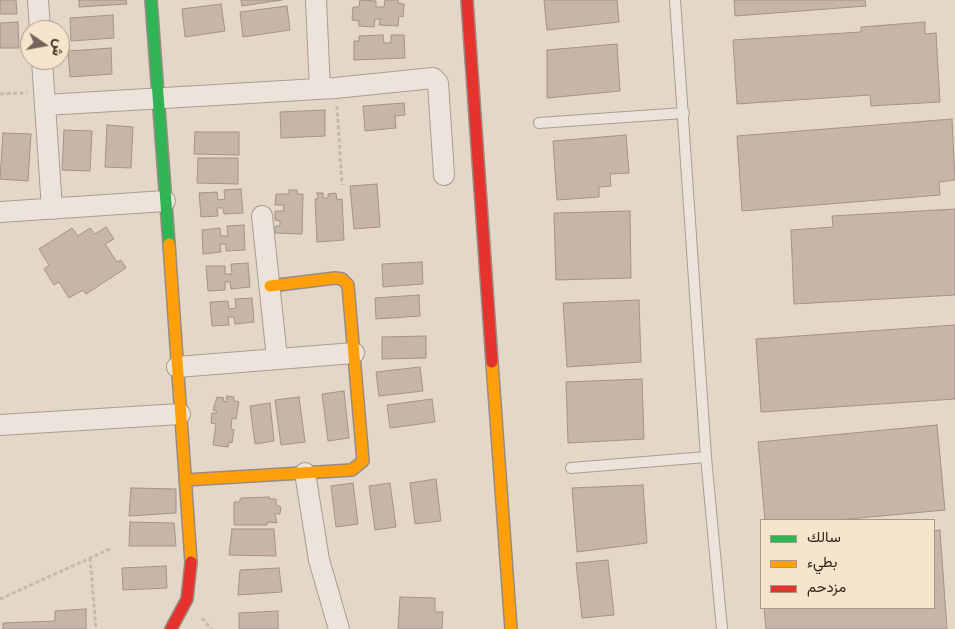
<!DOCTYPE html>
<html>
<head>
<meta charset="utf-8">
<style>
	body { margin:0 }
	#map { position:relative; width:955px; height:629px; overflow:hidden; background:#e4d7c8; font-family:"IBM Plex Serif",Vazirmatn,serif }
	canvas { display:block }
	.legend { position:absolute; left:760px; top:519px; width:175px; height:90px; box-sizing:border-box; background:#f7e4cc; border:1px solid #aa9785; margin:0; padding:6px 9px; list-style:none; font-size:15px; color:#37241b }
	.legend li { display:flex; align-items:center; gap:10px; height:25px }
	.legend b { width:25px; border:1px solid #aa9785 }
	.north { position:absolute; left:20px; top:20px; width:50px; height:50px; box-sizing:border-box; background:#f7e4cc; border:1px solid #aa9785; border-radius:50%; rotate:102deg; font-size:14px; font-weight:700; line-height:20px; text-align:center; color:#37241b }
	.north::after { content:''; display:block; margin:auto; width:18px; height:22px; background:#746358; clip-path:polygon(50% 0,100% 100%,50% 72%,0 100%) }
</style>
</head>
<body>
<div id="map">
<canvas width="955" height="629"></canvas>
<ul class="legend">
<li><b style="height:6px;background:#30b455"></b>سالك</li>
<li><b style="height:6px;background:#ff9f0a"></b>بطيء</li>
<li><b style="height:6px;background:#e5322d"></b>مزدحم</li>
</ul>
<div class="north">ش</div>
</div>
<script>
const g = document.querySelector('canvas').getContext('2d');
g.lineJoin = 'round';
function fill(path, color) {
  g.fillStyle = color;
  g.fill(path, 'evenodd');
}
function poly(rows) {
  const path = new Path2D();
  for (const r of rows) {
    path.moveTo(r[0], r[1]);
    for (let i = 2; i < r.length; i += 2) path.lineTo(r[i], r[i + 1]);
  }
  return path;
}
function trace(path, color, width, dash) {
  g.strokeStyle = color;
  g.lineWidth = width;
  g.lineCap = dash ? 'butt' : 'round';
  g.setLineDash(dash || []);
  g.stroke(path);
}
const building = poly([
	[0,0,16,0,17,14,0,14,0,0],
	[79,0,126,0,127,4,79,7,79,0],
	[241,0,282,0,242,6,241,0],
	[360,0,376,1,376,7,384,7,385,0,398,0,398,3,404,4,403,17,399,16,398,26,379,25,380,19,375,19,374,27,359,26,359,21,352,20,353,7,359,7,360,0],
	[544,0,617,0,619,22,547,30,544,0],
	[734,0,865,0,866,6,735,16,734,0],
	[221,4,225,31,185,37,182,9,221,4],
	[287,6,290,30,243,37,240,12,287,6],
	[113,15,114,38,71,41,70,18,113,15],
	[18,22,19,48,0,48,0,23,18,22],
	[925,22,925,34,936,33,940,102,871,106,870,95,737,104,733,40,861,32,861,27,925,22],
	[383,35,384,43,391,43,391,35,404,35,405,58,354,60,354,41,359,41,359,36,383,35],
	[617,44,620,91,547,98,547,50,617,44],
	[111,48,112,74,70,77,68,51,111,48],
	[404,103,405,115,395,116,396,128,365,131,363,106,404,103],
	[325,110,325,136,281,138,280,112,325,110],
	[952,119,955,180,939,182,940,195,742,211,737,136,952,119],
	[107,125,133,127,131,168,105,167,107,125],
	[64,130,92,131,90,171,62,170,64,130],
	[195,132,239,132,239,155,194,154,195,132],
	[3,133,31,134,28,181,0,179,3,133],
	[626,135,629,173,610,174,611,186,599,187,599,197,557,200,553,141,626,135],
	[198,158,238,158,238,184,197,183,198,158],
	[377,184,380,227,354,229,350,186,377,184],
	[241,189,243,213,224,214,223,208,217,208,218,216,201,217,199,193,217,192,218,200,225,199,224,190,241,189],
	[289,190,297,190,297,194,303,194,302,234,275,233,275,226,280,226,280,221,275,220,275,211,284,211,284,205,275,205,276,194,289,194,289,190],
	[317,193,323,193,323,198,328,198,328,194,336,193,337,200,342,199,344,240,317,242,315,199,318,199,317,193],
	[955,209,955,295,794,304,791,230,833,227,832,216,955,209],
	[630,211,631,278,556,280,554,213,630,211],
	[244,225,245,250,226,251,226,244,220,244,221,252,203,254,202,230,220,228,221,236,228,236,227,226,244,225],
	[106,227,114,239,105,244,117,262,121,260,126,268,86,294,83,290,69,298,59,282,54,285,44,269,49,265,39,249,72,228,78,236,90,228,95,234,106,227],
	[422,262,423,284,383,287,382,264,422,262],
	[248,263,250,287,231,289,230,282,225,282,225,290,208,291,206,266,225,266,225,274,232,274,231,264,248,263],
	[419,295,420,316,376,319,375,298,419,295],
	[252,298,254,322,235,324,234,317,228,317,229,325,212,326,210,302,228,301,229,309,236,308,235,299,252,298],
	[639,300,641,362,567,367,563,303,639,300],
	[955,325,955,399,761,412,756,339,955,325],
	[426,336,426,358,382,359,382,337,426,336],
	[420,367,423,391,379,396,376,372,420,367],
	[642,379,644,439,568,443,566,382,642,379],
	[344,391,349,438,328,441,322,394,344,391],
	[227,396,234,397,234,401,239,402,236,419,232,418,231,429,234,430,232,443,229,442,228,447,213,445,216,424,211,423,212,413,216,413,217,411,213,410,217,397,224,398,223,401,226,402,227,396],
	[299,397,305,442,281,445,275,400,299,397],
	[432,399,435,422,390,428,387,405,432,399],
	[270,403,274,441,255,444,250,406,270,403],
	[937,425,945,510,838,520,765,520,758,442,937,425],
	[436,479,441,521,415,524,410,483,436,479],
	[353,483,358,524,336,527,331,486,353,483],
	[390,483,396,527,375,530,369,486,390,483],
	[643,485,647,543,577,552,572,488,643,485],
	[131,488,176,489,176,513,129,516,131,488],
	[269,497,270,499,276,499,276,505,281,507,280,514,275,514,277,523,268,522,267,525,234,525,234,502,239,502,241,498,269,497],
	[130,522,174,523,176,546,129,546,130,522],
	[232,529,274,529,276,556,229,555,232,529],
	[940,530,947,629,766,629,764,608,934,608,934,531,940,530],
	[608,560,614,615,582,618,576,563,608,560],
	[166,566,167,588,123,590,122,568,166,566],
	[279,568,282,592,238,595,240,570,279,568],
	[400,597,435,598,435,612,443,612,442,629,398,629,400,597],
	[86,609,86,629,3,629,3,623,55,621,55,611,86,609],
	[278,611,278,629,239,629,239,613,278,611]
]);
const path = poly([
	[0,94,27,93],
	[337,106,342,185],
	[90,558,96,629],
	[0,599,112,548],
	[202,618,211,629]
]);
const lane = poly([
	[675,0,706,457,722,629],
	[539,123,684,113],
	[571,468,706,457]
]);
const street = poly([
	[38,0,40,30],
	[316,0,320,89],
	[42,60,52,209],
	[45,105,335,88,433,78,438,83,444,175],
	[0,212,165,201],
	[262,216,277,358],
	[177,367,354,353],
	[0,425,180,414],
	[305,473,319,560,339,629]
]);
const fast = poly([
	[151,0,169,244]
]);
const slow = poly([
	[169,244,191,562],
	[492,362,511,629],
	[185,480,352,470,363,461,348,285,342,279,335,278,270,286]
]);
const jam = poly([
	[467,0,492,362],
	[171,629,187,599,191,562]
]);
fill(building, '#c8b4a9');
trace(building, '#a49288', 1);
trace(lane, '#a99d92', 12);
trace(street, '#a99d92', 22);
trace(fast, '#988c82', 14);
trace(slow, '#988c82', 14);
trace(jam, '#988c82', 14);
trace(path, '#c4bab2', 3, [4, 2.5]);
trace(lane, '#ece4db', 10);
trace(street, '#ece4db', 20);
trace(fast, '#30b455', 11);
trace(slow, '#ff9f0a', 11);
trace(jam, '#e5322d', 11);
</script>
</body>
</html>
